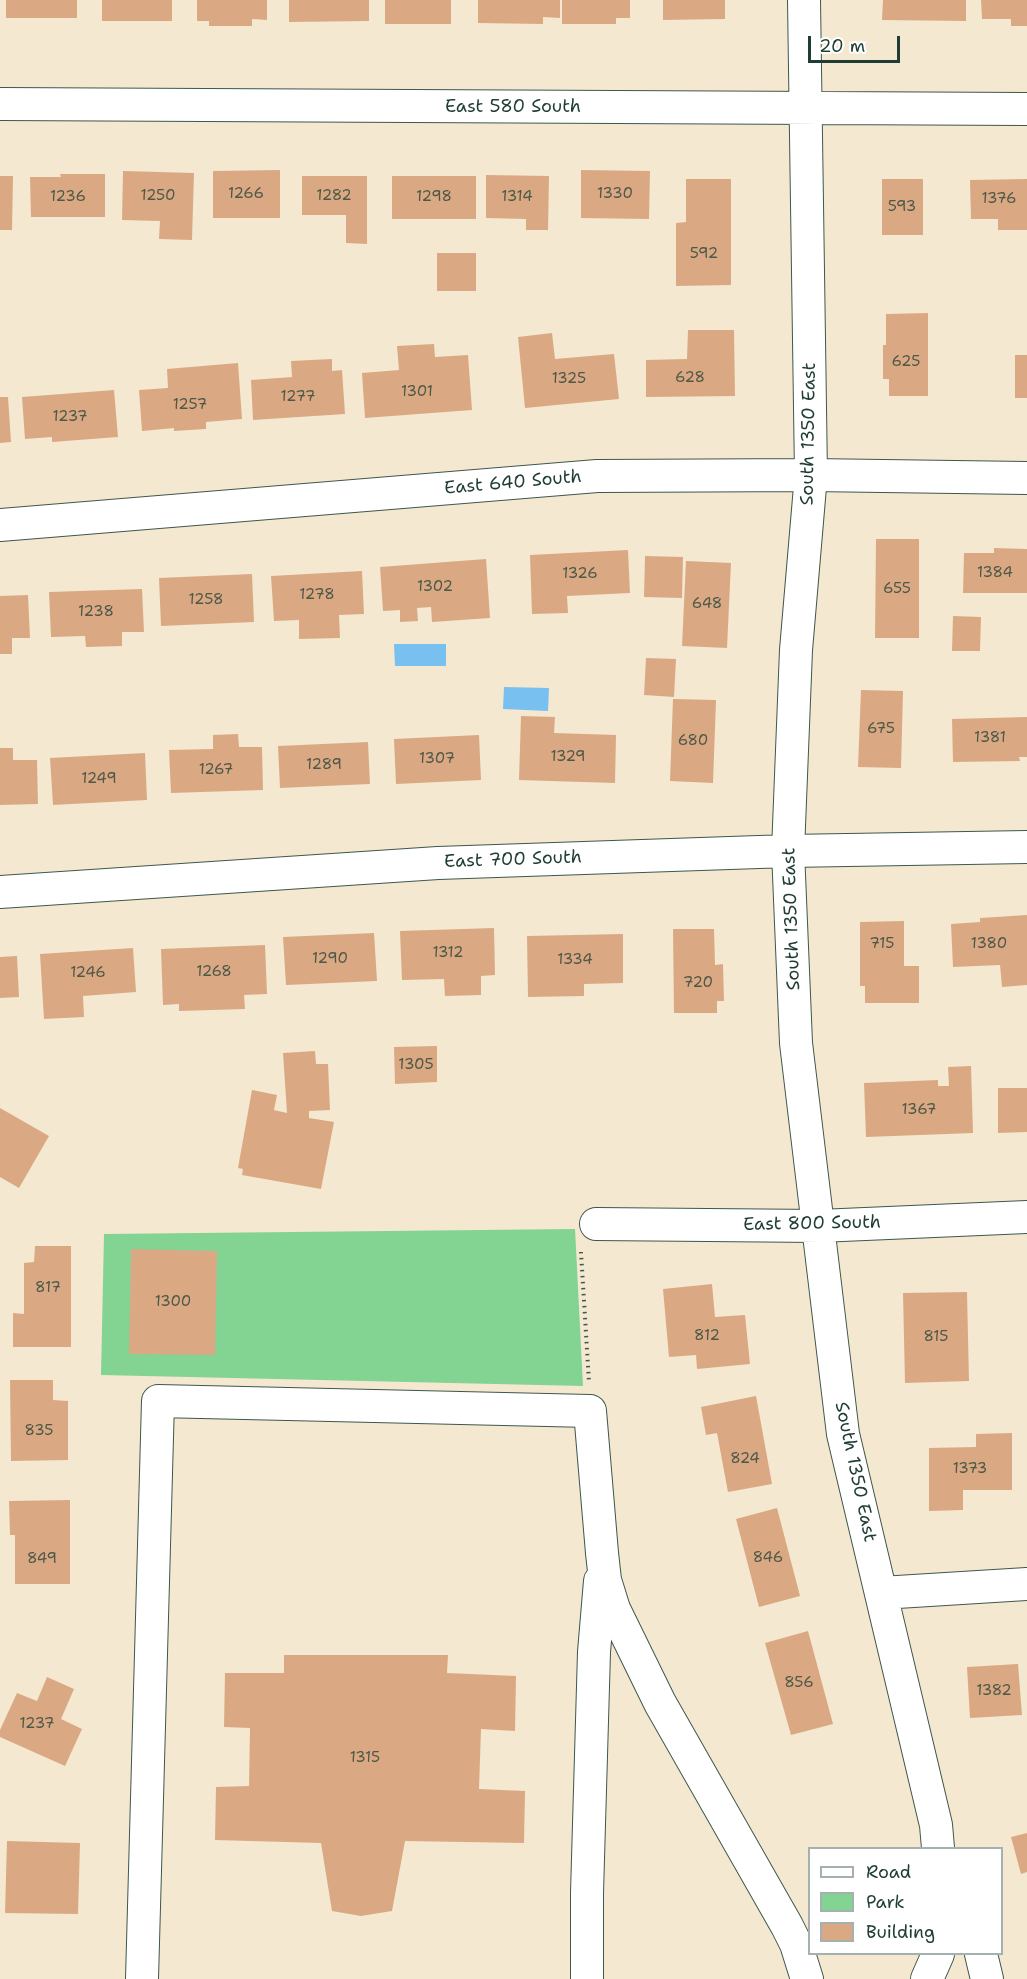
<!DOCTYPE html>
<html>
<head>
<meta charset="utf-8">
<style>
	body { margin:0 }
	#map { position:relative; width:1027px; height:1979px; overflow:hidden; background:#f4e8d1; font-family:"Shantell Sans",sans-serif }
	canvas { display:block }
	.legend { position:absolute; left:808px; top:1847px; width:195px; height:108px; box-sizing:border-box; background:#fff; border:2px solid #a5b1ae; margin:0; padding:8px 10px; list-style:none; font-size:18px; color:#1f3d34 }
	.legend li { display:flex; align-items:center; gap:12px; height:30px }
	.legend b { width:30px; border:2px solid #a5b1ae }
	.scale { position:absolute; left:808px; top:36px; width:92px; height:27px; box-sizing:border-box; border:3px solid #1f3d34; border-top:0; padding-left:8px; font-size:18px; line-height:21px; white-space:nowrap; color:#1f3d34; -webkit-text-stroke:4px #fff; paint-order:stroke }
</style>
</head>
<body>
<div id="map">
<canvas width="1027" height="1979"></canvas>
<ul class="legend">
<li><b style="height:8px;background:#fff"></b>Road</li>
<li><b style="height:16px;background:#83d393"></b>Park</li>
<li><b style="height:16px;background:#daa983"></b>Building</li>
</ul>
<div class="scale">20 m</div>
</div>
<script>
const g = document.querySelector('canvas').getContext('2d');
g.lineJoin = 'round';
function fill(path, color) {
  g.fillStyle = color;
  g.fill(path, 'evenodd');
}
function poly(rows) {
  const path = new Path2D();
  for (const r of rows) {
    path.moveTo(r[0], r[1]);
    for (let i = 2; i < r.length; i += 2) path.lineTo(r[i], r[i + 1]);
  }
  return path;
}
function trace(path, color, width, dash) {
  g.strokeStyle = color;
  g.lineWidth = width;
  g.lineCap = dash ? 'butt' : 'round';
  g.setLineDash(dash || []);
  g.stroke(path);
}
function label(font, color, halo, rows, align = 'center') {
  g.font = font + ' "Shantell Sans",sans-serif';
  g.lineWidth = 5;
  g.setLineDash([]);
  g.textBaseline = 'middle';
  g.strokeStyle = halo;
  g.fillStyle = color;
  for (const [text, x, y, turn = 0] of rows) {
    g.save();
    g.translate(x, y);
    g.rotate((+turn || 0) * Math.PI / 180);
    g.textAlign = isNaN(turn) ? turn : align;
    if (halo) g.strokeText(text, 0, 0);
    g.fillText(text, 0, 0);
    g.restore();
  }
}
const green = poly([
	[575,1229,583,1386,101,1375,104,1234]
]);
const water = poly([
	[394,644,446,644,446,666,395,666],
	[504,687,549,688,548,711,503,709]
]);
const building = poly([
	[6,0,77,0,77,18,6,18],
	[102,0,172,0,172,21,102,21],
	[197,0,267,0,267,20,252,19,252,26,209,26,209,21,197,21],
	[289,0,369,0,369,21,289,22],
	[385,0,451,0,451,24,385,24],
	[478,0,560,0,560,18,543,17,543,24,478,23],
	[562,0,630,0,630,18,616,18,616,24,562,24],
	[663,0,725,0,725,19,663,20],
	[883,0,966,0,966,21,882,20],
	[981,0,1027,0,1027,26,1011,26,1011,19,982,19],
	[280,170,280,218,213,218,213,171],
	[581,170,650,171,649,219,581,218],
	[123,171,194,173,192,240,159,239,160,221,122,220],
	[60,174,105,174,105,217,31,217,30,177,61,177],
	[486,175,549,176,548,230,526,230,526,219,486,218],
	[0,176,13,176,12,230,0,230],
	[302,176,367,176,367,244,346,243,346,215,302,215],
	[392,176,476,176,476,219,392,219],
	[686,179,731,179,731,285,676,286,676,223,686,222],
	[882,179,923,179,923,235,882,235],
	[1027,179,1027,230,998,230,998,219,971,219,970,180],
	[437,253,476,253,476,291,437,291],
	[928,313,928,396,889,396,889,379,883,379,883,345,886,345,886,314],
	[688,330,734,330,735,396,646,397,646,360,687,359],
	[552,333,555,359,614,354,619,399,525,408,518,337],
	[434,344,435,357,468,355,472,410,365,418,362,373,399,370,397,346],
	[1015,355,1027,355,1027,398,1015,398],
	[332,359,332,371,342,370,345,414,253,420,251,380,292,377,291,361],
	[238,363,242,419,206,422,206,429,174,431,174,428,142,431,139,390,168,388,167,369],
	[114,390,118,437,52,442,52,437,25,439,22,397],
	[0,397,8,397,11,442,0,443],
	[876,539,919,539,919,638,875,638],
	[994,548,1027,549,1027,593,963,593,964,553,994,553],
	[628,550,630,593,567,596,568,613,532,614,530,555],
	[645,556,683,557,682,598,644,597],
	[486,559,490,618,432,622,431,607,417,608,418,621,400,622,400,610,383,611,380,567],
	[686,561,731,563,727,648,682,646],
	[362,571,364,614,339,615,340,638,299,639,299,620,274,621,271,576],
	[252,574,254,622,161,626,159,578],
	[142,589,144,632,122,632,122,646,86,647,85,636,51,637,49,592],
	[28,595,30,638,12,638,12,654,0,654,0,596],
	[953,616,981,617,980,651,952,651],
	[646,658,676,659,674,697,644,695],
	[861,690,903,691,901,768,858,767],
	[673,699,716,700,713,783,670,781],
	[521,716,555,717,554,733,616,735,615,783,519,780],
	[1027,717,1027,757,1019,757,1020,761,953,762,952,719],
	[238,734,239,747,262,747,263,790,171,793,169,750,213,749,213,735],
	[479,735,481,780,396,784,394,739],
	[368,742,370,784,280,788,278,746],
	[0,748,13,748,13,760,37,760,38,804,0,805],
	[145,753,147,800,53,805,50,758],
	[1027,915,1027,985,1002,987,1000,965,953,967,951,924,980,922,980,918],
	[904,921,904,966,919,966,919,1003,865,1003,865,986,860,986,860,922],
	[494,928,495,975,481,976,481,995,445,996,444,979,402,980,400,931],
	[673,929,714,929,715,965,723,964,724,1001,717,1001,717,1013,674,1013],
	[374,933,377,981,286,985,283,937],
	[623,934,623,983,584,984,584,996,528,997,527,936],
	[265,945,267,994,244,995,245,1009,179,1011,179,1004,163,1005,161,949],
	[133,948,136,992,83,996,84,1017,44,1019,40,954],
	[17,956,19,997,0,998,0,957],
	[437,1046,437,1082,395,1084,394,1047],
	[315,1051,316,1064,328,1064,330,1110,309,1111,309,1118,334,1122,321,1189,242,1175,243,1169,238,1168,252,1090,277,1095,274,1110,287,1113,283,1053],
	[971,1066,973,1133,866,1137,864,1083,938,1080,938,1086,949,1086,948,1067],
	[998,1088,1027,1088,1027,1132,998,1133],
	[0,1108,49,1136,19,1188,0,1177],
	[35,1246,71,1246,71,1347,13,1347,13,1313,24,1314,24,1263,34,1262],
	[131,1249,217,1251,215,1355,129,1354],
	[712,1284,715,1317,745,1315,750,1364,697,1369,696,1355,669,1357,663,1289],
	[967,1292,969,1381,905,1383,903,1293],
	[10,1380,53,1380,53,1400,68,1401,68,1460,11,1461],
	[756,1396,772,1484,728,1492,717,1433,706,1435,701,1407],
	[1012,1433,1012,1490,963,1490,963,1510,929,1511,929,1448,976,1447,976,1434],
	[70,1500,70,1584,15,1584,15,1535,10,1535,9,1501],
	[777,1508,800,1596,759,1607,736,1519],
	[808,1631,833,1724,791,1735,765,1643],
	[284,1655,448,1655,447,1673,516,1676,515,1731,481,1729,479,1789,525,1791,524,1843,405,1841,392,1911,361,1916,332,1911,321,1843,215,1840,216,1787,249,1786,250,1728,224,1727,225,1673,284,1673],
	[1018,1664,1022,1715,970,1718,967,1667],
	[47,1677,74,1689,61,1719,82,1729,65,1766,0,1737,0,1730,17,1693,37,1701],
	[1027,1833,1027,1872,1021,1874,1011,1837],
	[7,1841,80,1843,78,1914,5,1913]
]);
const path = poly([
	[581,1252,589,1382]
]);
const minor = poly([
	[804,0,811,475,796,650,788,851,796,1043,843,1434,936,1825,938,1848],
	[0,104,1027,109],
	[0,525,597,476,811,475,1027,478],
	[0,892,438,863,788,851,1027,847],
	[596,1224,819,1226,1027,1217],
	[881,1593,1027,1584],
	[981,1954,987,1979],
	[142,1979,158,1401,590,1411,602,1553,605,1580,614,1609,660,1703,787,1926,796,1944,807,1979],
	[587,1979,587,1893,594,1652,600,1581],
	[927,1979,938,1954]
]);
const numberNames = [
	["1266",246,194],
	["1330",615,194],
	["1250",158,196],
	["1282",334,196],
	["1236",68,197],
	["1298",434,197],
	["1314",517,197],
	["1376",999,199],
	["593",902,207],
	["592",704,254],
	["625",906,362],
	["628",690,378],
	["1325",569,379],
	["1301",417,392],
	["1277",298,397],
	["1257",190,405],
	["1237",70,417],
	["1384",995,573],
	["1326",580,574],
	["1302",435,587],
	["655",897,589],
	["1278",317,595],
	["1258",206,600],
	["648",707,604],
	["1238",96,612],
	["675",881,729],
	["1381",990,738],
	["680",693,741],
	["1329",568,757],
	["1307",437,759],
	["1289",324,765],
	["1267",216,770],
	["1249",99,779],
	["715",882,944],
	["1380",989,944],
	["1312",448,953],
	["1290",330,959],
	["1334",575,960],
	["1268",214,972],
	["1246",88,973],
	["720",698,983],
	["1305",416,1065],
	["1367",919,1110],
	["817",48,1288],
	["1300",173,1302],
	["812",707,1336],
	["815",936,1337],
	["835",39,1431],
	["824",745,1459],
	["1373",970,1469],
	["846",768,1558],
	["849",42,1559],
	["856",799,1683],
	["1382",994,1691],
	["1237",37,1724],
	["1315",365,1758]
];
const streetNames = [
	["East 580 South",513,107],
	["South 1350 East",809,434,-89],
	["East 640 South",513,483,-5],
	["East 700 South",513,860,-2],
	["South 1350 East",792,919,-92],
	["East 800 South",812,1224,-1],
	["South 1350 East",855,1472,78]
];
fill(green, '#83d393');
fill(water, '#78c0f0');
fill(building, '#daa983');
trace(minor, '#3f574c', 34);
trace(path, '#3f574c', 4, [1.5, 4.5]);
trace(minor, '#fff', 32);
label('15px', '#4e5848', null, numberNames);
label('18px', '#1f3d34', '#fff', streetNames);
</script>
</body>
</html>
